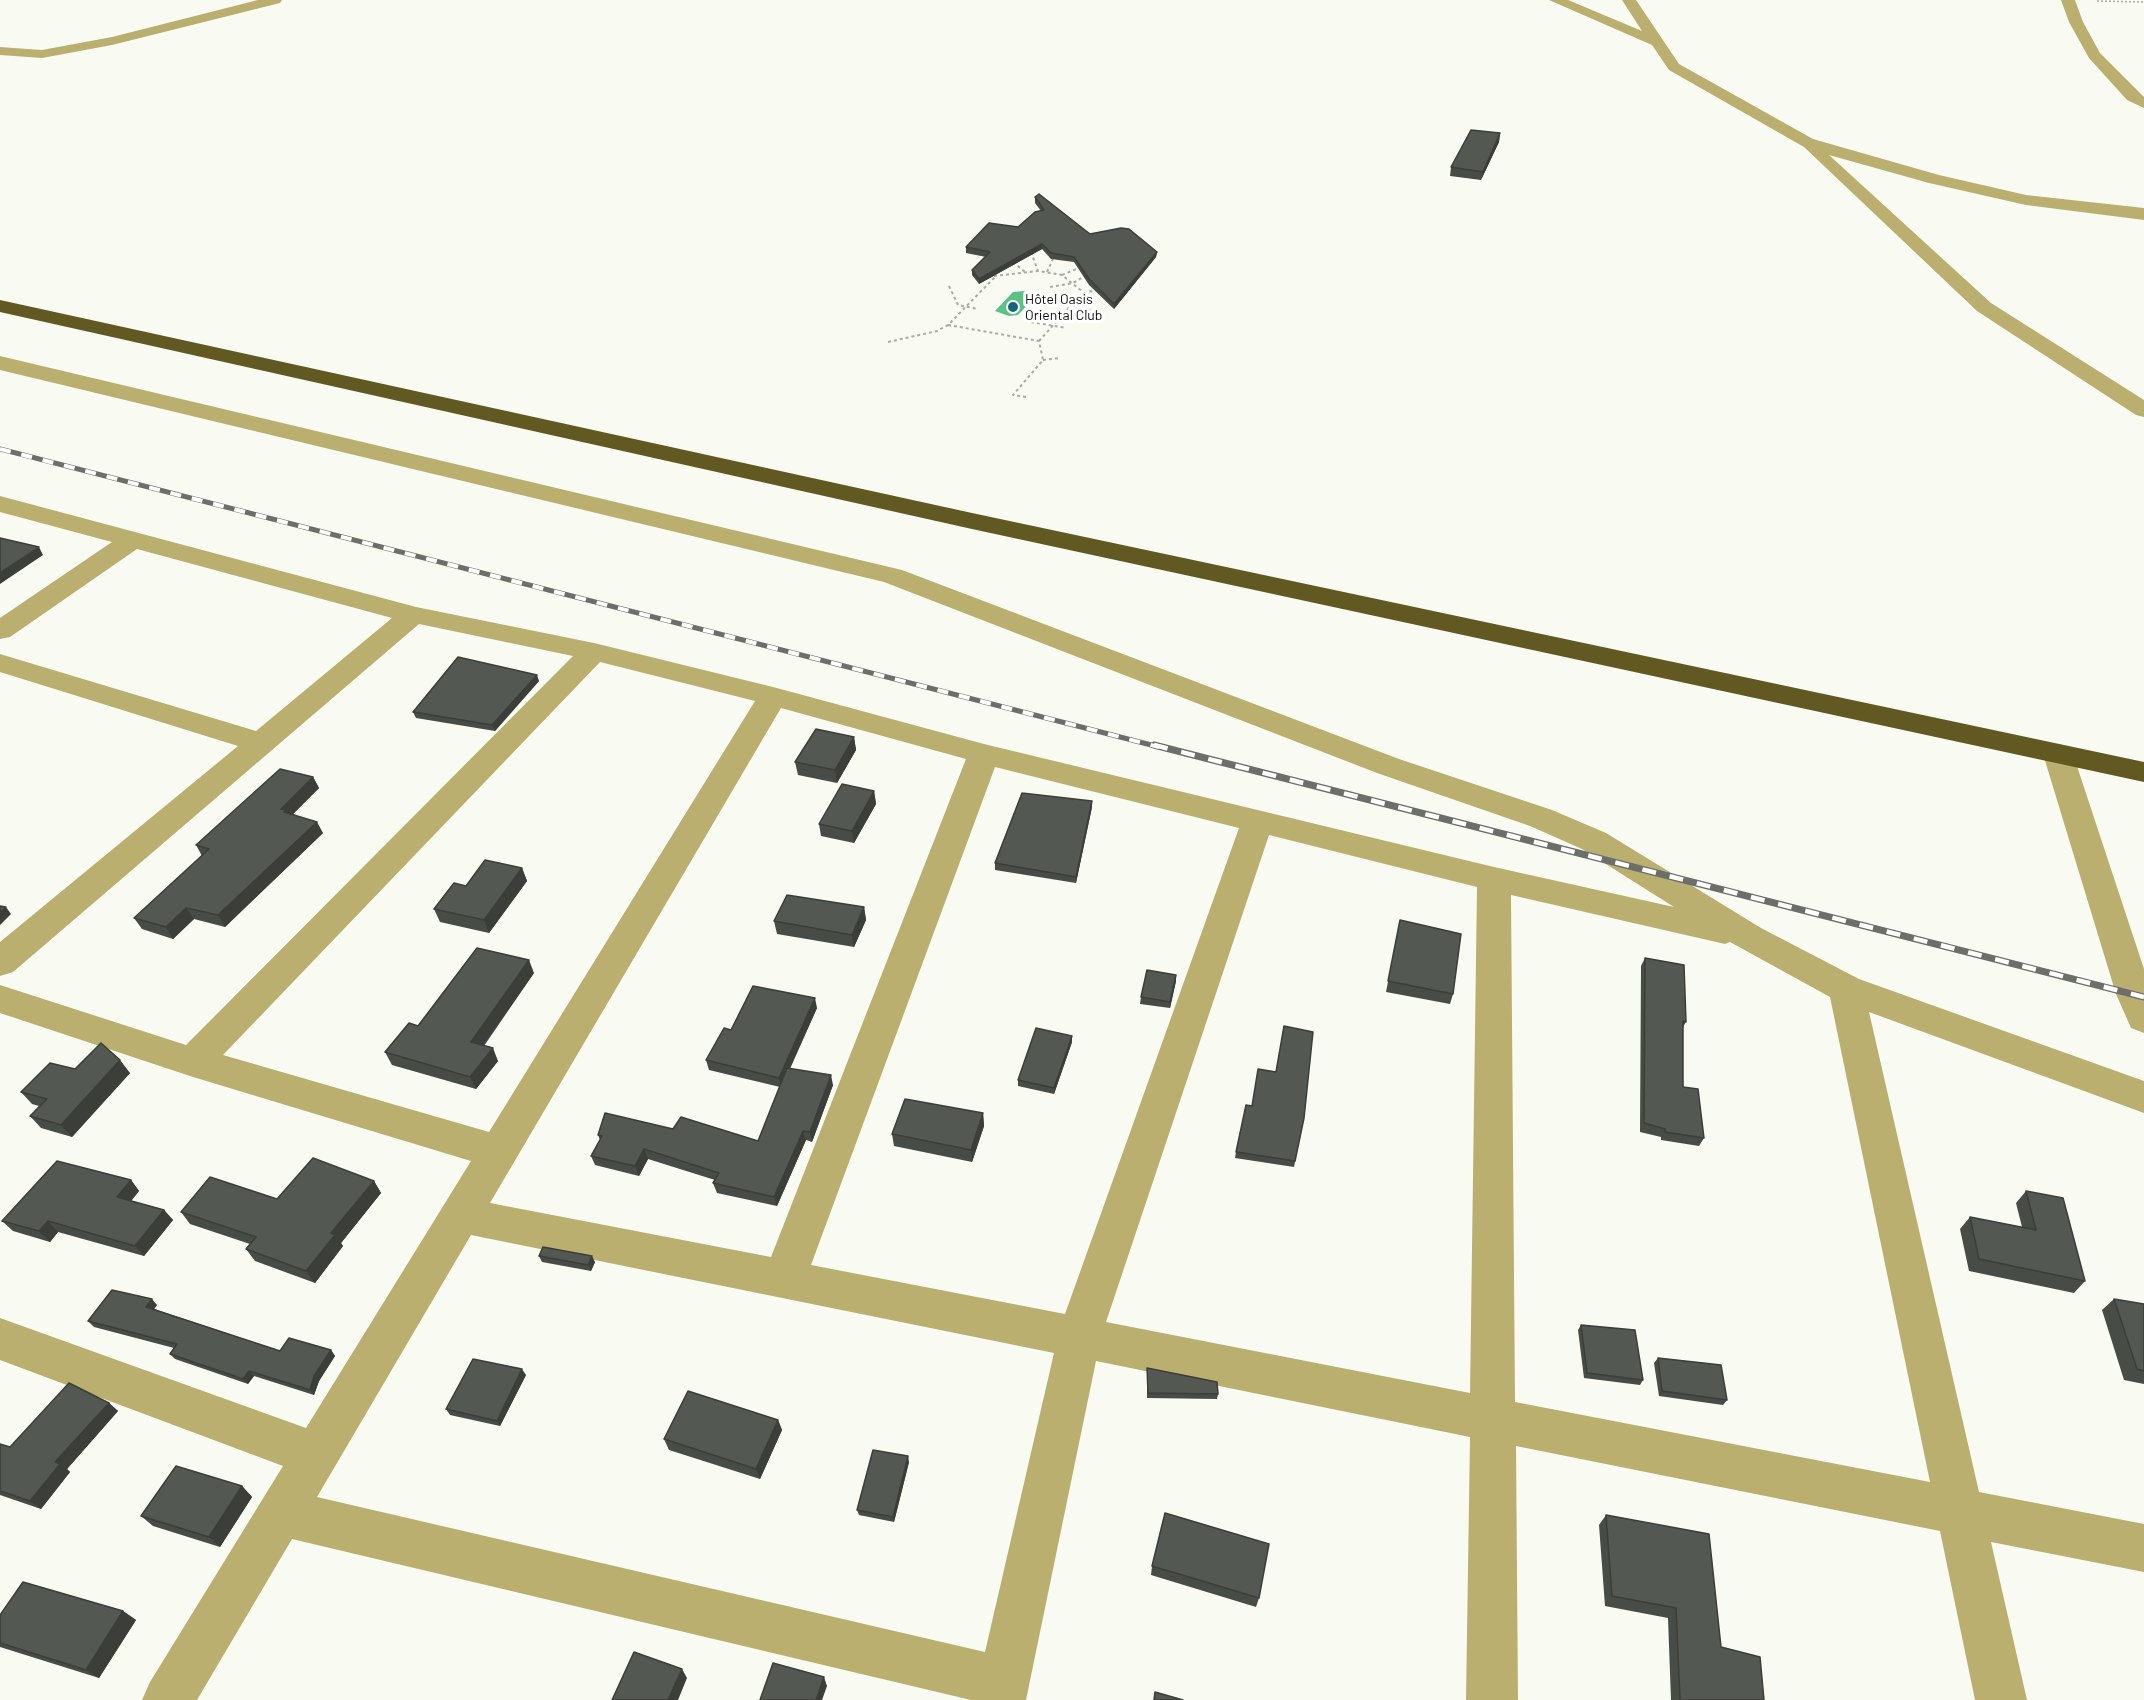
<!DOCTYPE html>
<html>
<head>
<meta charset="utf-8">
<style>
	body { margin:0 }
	canvas { display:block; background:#f9fbf3 }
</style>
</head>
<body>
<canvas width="2144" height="1700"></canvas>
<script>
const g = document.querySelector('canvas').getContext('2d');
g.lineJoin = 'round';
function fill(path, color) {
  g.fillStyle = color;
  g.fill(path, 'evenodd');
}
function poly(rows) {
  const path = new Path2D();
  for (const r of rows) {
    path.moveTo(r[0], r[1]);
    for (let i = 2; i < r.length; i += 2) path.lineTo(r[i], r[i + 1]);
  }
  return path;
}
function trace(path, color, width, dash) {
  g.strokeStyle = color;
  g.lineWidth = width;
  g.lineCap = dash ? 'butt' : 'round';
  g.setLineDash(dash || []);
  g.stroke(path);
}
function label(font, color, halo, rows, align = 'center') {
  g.font = font + ' Barlow,sans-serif';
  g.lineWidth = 6;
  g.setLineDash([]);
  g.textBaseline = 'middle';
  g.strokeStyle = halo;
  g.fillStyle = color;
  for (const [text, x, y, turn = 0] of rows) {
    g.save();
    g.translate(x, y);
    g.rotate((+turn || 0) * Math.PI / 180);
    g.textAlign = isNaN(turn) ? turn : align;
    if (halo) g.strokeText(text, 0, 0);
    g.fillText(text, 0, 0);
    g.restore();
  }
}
const water = poly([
	[1024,291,1037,295,1018,315,1009,316,995,311,1013,292]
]);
const pathFar1 = poly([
	[2097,1,2144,2]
]);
const path = poly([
	[1031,252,1038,271],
	[1013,262,1025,272],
	[1047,272,1053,259],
	[1062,275,1081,267],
	[994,276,1038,271,1062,275,1083,292,1095,291],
	[949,286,958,305,978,309],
	[1050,287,1073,283,1085,276],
	[1064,314,1092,310],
	[1031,322,1066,328],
	[948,325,1039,341],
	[1039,341,1083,292],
	[888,342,937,331,948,325,995,277],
	[1043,360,1059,358],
	[1026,397,1013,395,1043,360,1039,341]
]);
const minor = poly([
	[258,0,282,0,280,3,112,45,42,58,0,55,0,47,42,50,112,37,258,0],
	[1549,0,1568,0,1642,31,1622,0,1636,0,1679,64,1813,139,1939,175,2026,195,2144,208,2144,220,2026,205,1929,183,1829,155,1991,303,2144,400,2144,417,2136,415,1977,311,1804,147,1669,70,1652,45,1549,0],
	[2061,0,2075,0,2083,22,2100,53,2144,97,2144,108,2127,100,2089,58,2069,22,2061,0],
	[0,356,902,570,1399,759,1552,810,1606,833,1761,928,1859,979,2144,1081,2144,1113,1869,1012,1979,1492,2144,1524,2144,1572,1991,1542,2027,1700,1975,1700,1940,1531,1516,1446,1518,1700,1466,1700,1470,1437,1096,1361,1026,1700,971,1700,292,1539,197,1700,142,1700,150,1682,283,1466,0,1360,0,1318,306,1428,471,1161,193,1077,0,1013,0,985,186,1045,573,656,419,624,13,972,0,976,0,942,238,746,0,672,0,654,256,731,392,618,137,549,10,637,0,639,0,618,112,542,0,512,0,496,416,607,594,643,773,687,984,744,1494,867,1674,907,1582,849,1530,826,1377,773,884,582,0,370,0,356],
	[600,662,755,701,489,1132,223,1055,600,662],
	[781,708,966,759,771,1257,490,1203,781,708],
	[995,767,1239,828,1065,1314,811,1265,995,767],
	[1269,835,1477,887,1470,1393,1106,1322,1269,835],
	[1511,895,1725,944,1730,942,1830,997,1930,1482,1515,1402,1511,895],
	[471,1235,1054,1353,985,1652,317,1497,471,1235],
	[2058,744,2069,747,2073,754,2144,969,2144,1033,2131,1028,2116,994,2043,754,2047,747,2058,744]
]);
const highway = poly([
	[0,300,972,513,2144,762,2144,782,972,529,0,312,0,300]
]);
const railFar1 = poly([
	[0,449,1159,747]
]);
const rail = poly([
	[1154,745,2144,997]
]);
const wall = poly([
	[1500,133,1499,142,1481,180,1450,176,1451,167],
	[1035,197,1090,234,1157,252,1156,257,1114,309,1089,285,1074,262,1051,259,1042,249,979,284,972,275,972,270,986,257,966,253,966,247,1018,227,1041,211,1035,203],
	[539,681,495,731,416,718,413,712],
	[854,737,856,750,837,783,798,775,795,762],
	[313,777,319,788,292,815,323,833,225,927,194,919,173,939,142,929,134,918,202,856,196,845],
	[874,791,876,804,854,843,821,836,819,824],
	[1092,801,1092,807,1076,883,995,870,995,863],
	[522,868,527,881,489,933,440,922,434,909,466,886],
	[864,907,866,920,854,947,777,934,774,921],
	[1400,920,1453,994,1450,1004,1386,992],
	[1645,958,1686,1022,1683,1027,1683,1087,1704,1138,1699,1146,1661,1140,1661,1137,1640,1132,1641,966],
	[534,973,484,1046,498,1061,476,1089,392,1065,385,1052,418,1026],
	[1176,981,1170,1008,1140,1004,1141,997],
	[817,1008,790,1069,833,1085,812,1142,806,1140,777,1206,717,1193,713,1183,715,1180,648,1159,639,1176,595,1165,591,1156,600,1140,598,1135,673,1129,758,1141,780,1087,709,1070,706,1060,731,1030],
	[1072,1042,1054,1094,1018,1086,1018,1080],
	[75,1069,130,1073,72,1137,41,1128,30,1116,39,1106,32,1104,21,1092],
	[983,1113,984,1126,972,1162,894,1146,892,1134],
	[1304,1118,1294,1167,1235,1158,1236,1152],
	[131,1180,139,1191,131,1201,164,1210,173,1220,144,1256,58,1232,50,1242,13,1231,2,1221],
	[374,1181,381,1193,341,1243,343,1246,315,1283,255,1261,246,1249,250,1244,190,1224,181,1212,277,1199],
	[2026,1191,2085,1281,2074,1293,1969,1271,1960,1229,1970,1217,2022,1227,2016,1203],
	[539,1256,595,1262,591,1271,542,1262],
	[2114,1299,2144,1304,2144,1384,2124,1380,2102,1310],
	[157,1305,154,1309,280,1351,331,1350,335,1356,319,1381,314,1395,254,1376,248,1384,175,1359,170,1354,174,1348,94,1327,88,1321],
	[1581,1325,1643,1380,1640,1385,1584,1378,1578,1330],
	[1658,1358,1727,1400,1723,1405,1659,1396,1654,1363],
	[1147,1368,1218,1394,1217,1399,1147,1398],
	[526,1375,500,1426,450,1415,446,1409],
	[109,1403,118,1411,67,1469,70,1472,41,1509,0,1495,0,1444,10,1447],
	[778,1420,782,1430,760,1479,669,1450,664,1439],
	[909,1462,894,1522,859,1515,857,1510],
	[242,1486,252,1497,220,1547,153,1526,141,1516],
	[1606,1515,1721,1647,1764,1700,1671,1700,1668,1618,1605,1606,1599,1525],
	[1152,1566,1259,1598,1256,1607,1151,1575],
	[123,1611,136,1620,99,1678,0,1647,0,1615]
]);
const shadedWall = poly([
	[1500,133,1499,142,1481,180,1483,172],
	[1042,244,1042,249,979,284,979,279],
	[1157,252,1156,257,1114,309,1114,304],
	[39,547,43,555,0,584,0,573],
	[537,675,539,681,495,731,492,725],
	[854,737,856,750,837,783,835,770],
	[313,777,319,788,290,817,281,809],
	[874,791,876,804,854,843,852,831],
	[1092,801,1092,807,1076,883,1076,877],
	[317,822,323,833,225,927,218,915],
	[522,868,527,881,489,933,484,920],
	[6,907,11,914,0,925,0,913],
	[864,907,866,920,854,947,852,935],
	[186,908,194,919,173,939,166,927],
	[529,960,534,973,477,1054,471,1042],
	[1176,975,1176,981,1170,1008,1170,1002],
	[815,998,817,1008,781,1087,779,1078],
	[1072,1036,1072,1042,1054,1094,1054,1088],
	[493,1048,498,1061,476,1089,470,1077],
	[120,1060,130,1073,72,1137,61,1125],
	[831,1075,833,1085,812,1142,810,1132],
	[983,1113,984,1126,972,1162,971,1150],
	[803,1131,806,1140,777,1206,774,1197],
	[644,1149,648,1159,639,1176,635,1166],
	[131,1180,139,1191,126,1207,117,1197],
	[374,1181,381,1193,341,1243,343,1246,315,1283,306,1271,331,1233],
	[164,1210,173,1220,144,1256,135,1246],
	[48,1221,58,1232,50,1242,39,1231],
	[592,1256,595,1262,591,1271,588,1265],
	[152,1299,157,1305,151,1313,146,1307],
	[331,1350,335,1356,319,1381,314,1395,310,1390,314,1376],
	[522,1369,526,1375,500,1426,497,1421],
	[249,1371,254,1376,248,1384,243,1379],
	[109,1403,118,1411,67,1469,70,1472,41,1509,30,1501,55,1462],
	[778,1420,782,1430,760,1479,756,1469],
	[908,1456,909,1462,894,1522,893,1517],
	[242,1486,252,1497,220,1547,209,1537],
	[123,1611,136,1620,99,1678,86,1670],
	[682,1669,687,1678,678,1700,668,1700],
	[824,1677,827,1686,822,1700,816,1700]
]);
const building = poly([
	[1471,130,1500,133,1483,172,1451,167,1471,130],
	[1039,194,1090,234,1121,228,1129,229,1157,252,1114,304,1089,279,1074,257,1051,253,1042,244,979,279,972,270,990,252,966,247,989,223,1018,227,1035,212,1044,210,1035,197,1039,194],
	[0,538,39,547,0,573,0,538],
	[458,657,537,675,492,725,413,712,458,657],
	[816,729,854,737,835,770,795,762,816,729],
	[280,769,313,777,281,809,286,810,284,812,317,822,218,915,186,908,166,927,134,918,209,849,196,845,280,769],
	[842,784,874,791,852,831,819,824,842,784],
	[1022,793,1092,801,1076,877,995,863,1022,793],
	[485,860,522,868,484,920,434,909,454,883,466,886,485,860],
	[787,895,864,907,852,935,774,921,787,895],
	[0,906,6,907,0,913,0,906],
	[1400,920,1461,934,1453,994,1388,981,1400,920],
	[477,948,529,960,471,1042,493,1048,470,1077,385,1052,409,1023,418,1026,477,948],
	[1645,958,1684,965,1686,1022,1683,1021,1683,1087,1698,1089,1704,1138,1665,1132,1665,1129,1644,1123,1645,958],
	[1147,970,1176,975,1170,1002,1141,997,1147,970],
	[753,986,815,998,779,1078,706,1060,724,1028,731,1030,753,986],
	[1284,1026,1313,1032,1304,1118,1295,1161,1236,1152,1246,1105,1252,1106,1258,1069,1276,1072,1284,1026],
	[1036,1028,1072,1036,1054,1088,1018,1080,1036,1028],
	[101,1043,120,1060,61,1125,30,1116,47,1099,21,1092,50,1063,75,1069,101,1043],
	[787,1068,831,1075,810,1132,803,1131,774,1197,713,1183,719,1173,644,1149,635,1166,591,1156,602,1136,598,1135,605,1113,673,1129,681,1117,758,1141,787,1068],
	[905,1099,983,1113,971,1150,892,1134,905,1099],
	[313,1158,374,1181,331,1233,335,1235,306,1271,246,1249,256,1237,181,1212,210,1177,277,1199,313,1158],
	[57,1161,131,1180,117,1197,164,1210,135,1246,48,1221,39,1231,2,1221,57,1161],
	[2026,1191,2063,1198,2085,1281,1979,1259,1970,1217,2036,1230,2026,1191],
	[543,1247,592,1256,588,1265,539,1256,543,1247],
	[112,1290,152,1299,146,1307,280,1351,289,1338,331,1350,314,1376,310,1390,249,1371,243,1379,170,1354,177,1344,88,1321,112,1290],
	[2114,1299,2144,1304,2144,1371,2137,1369,2114,1299],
	[1581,1325,1635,1330,1643,1380,1587,1373,1581,1325],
	[1658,1358,1721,1365,1727,1400,1662,1391,1658,1358],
	[473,1359,522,1369,497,1421,446,1409,473,1359],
	[1147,1368,1217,1382,1218,1394,1148,1393,1147,1368],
	[69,1383,109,1403,55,1462,60,1464,30,1501,0,1491,0,1444,10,1447,69,1383],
	[688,1391,778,1420,756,1469,664,1439,688,1391],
	[873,1450,908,1456,893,1517,857,1510,873,1450],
	[176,1466,242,1486,209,1537,141,1516,176,1466],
	[1165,1513,1269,1544,1259,1598,1152,1566,1165,1513],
	[1606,1515,1709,1534,1721,1647,1760,1657,1764,1700,1680,1700,1676,1608,1612,1596,1606,1515],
	[23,1582,123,1611,86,1670,0,1643,0,1615,23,1582],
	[634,1652,682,1669,668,1700,612,1700,634,1652],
	[773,1663,824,1677,816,1700,760,1700,773,1663],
	[1155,1692,1183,1700,1154,1700,1155,1692]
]);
const markers = [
	[1013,307,6,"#1d6573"]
];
const farPoinames = [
	["Hôtel Oasis",1025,299],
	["Oriental Club",1025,315]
];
fill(water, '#5dc087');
trace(pathFar1, '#a9aba5', 1.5, [2, 2]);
trace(path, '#a9aba5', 2, [3, 3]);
fill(minor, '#bbaf70');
fill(highway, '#625822');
trace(railFar1, '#6c6e69', 5);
trace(rail, '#6c6e69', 7);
trace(railFar1, '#fff', 4, [11]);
trace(rail, '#fff', 4.5, [14]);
fill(wall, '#484c47');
fill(shadedWall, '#3b3e39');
fill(building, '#545852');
trace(building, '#3b3e39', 1.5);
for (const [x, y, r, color] of markers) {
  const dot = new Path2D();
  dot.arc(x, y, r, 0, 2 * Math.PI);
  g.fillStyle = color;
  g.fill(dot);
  trace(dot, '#fff', 2);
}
label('14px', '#0e0f0c', '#fff', farPoinames, 'left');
</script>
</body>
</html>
